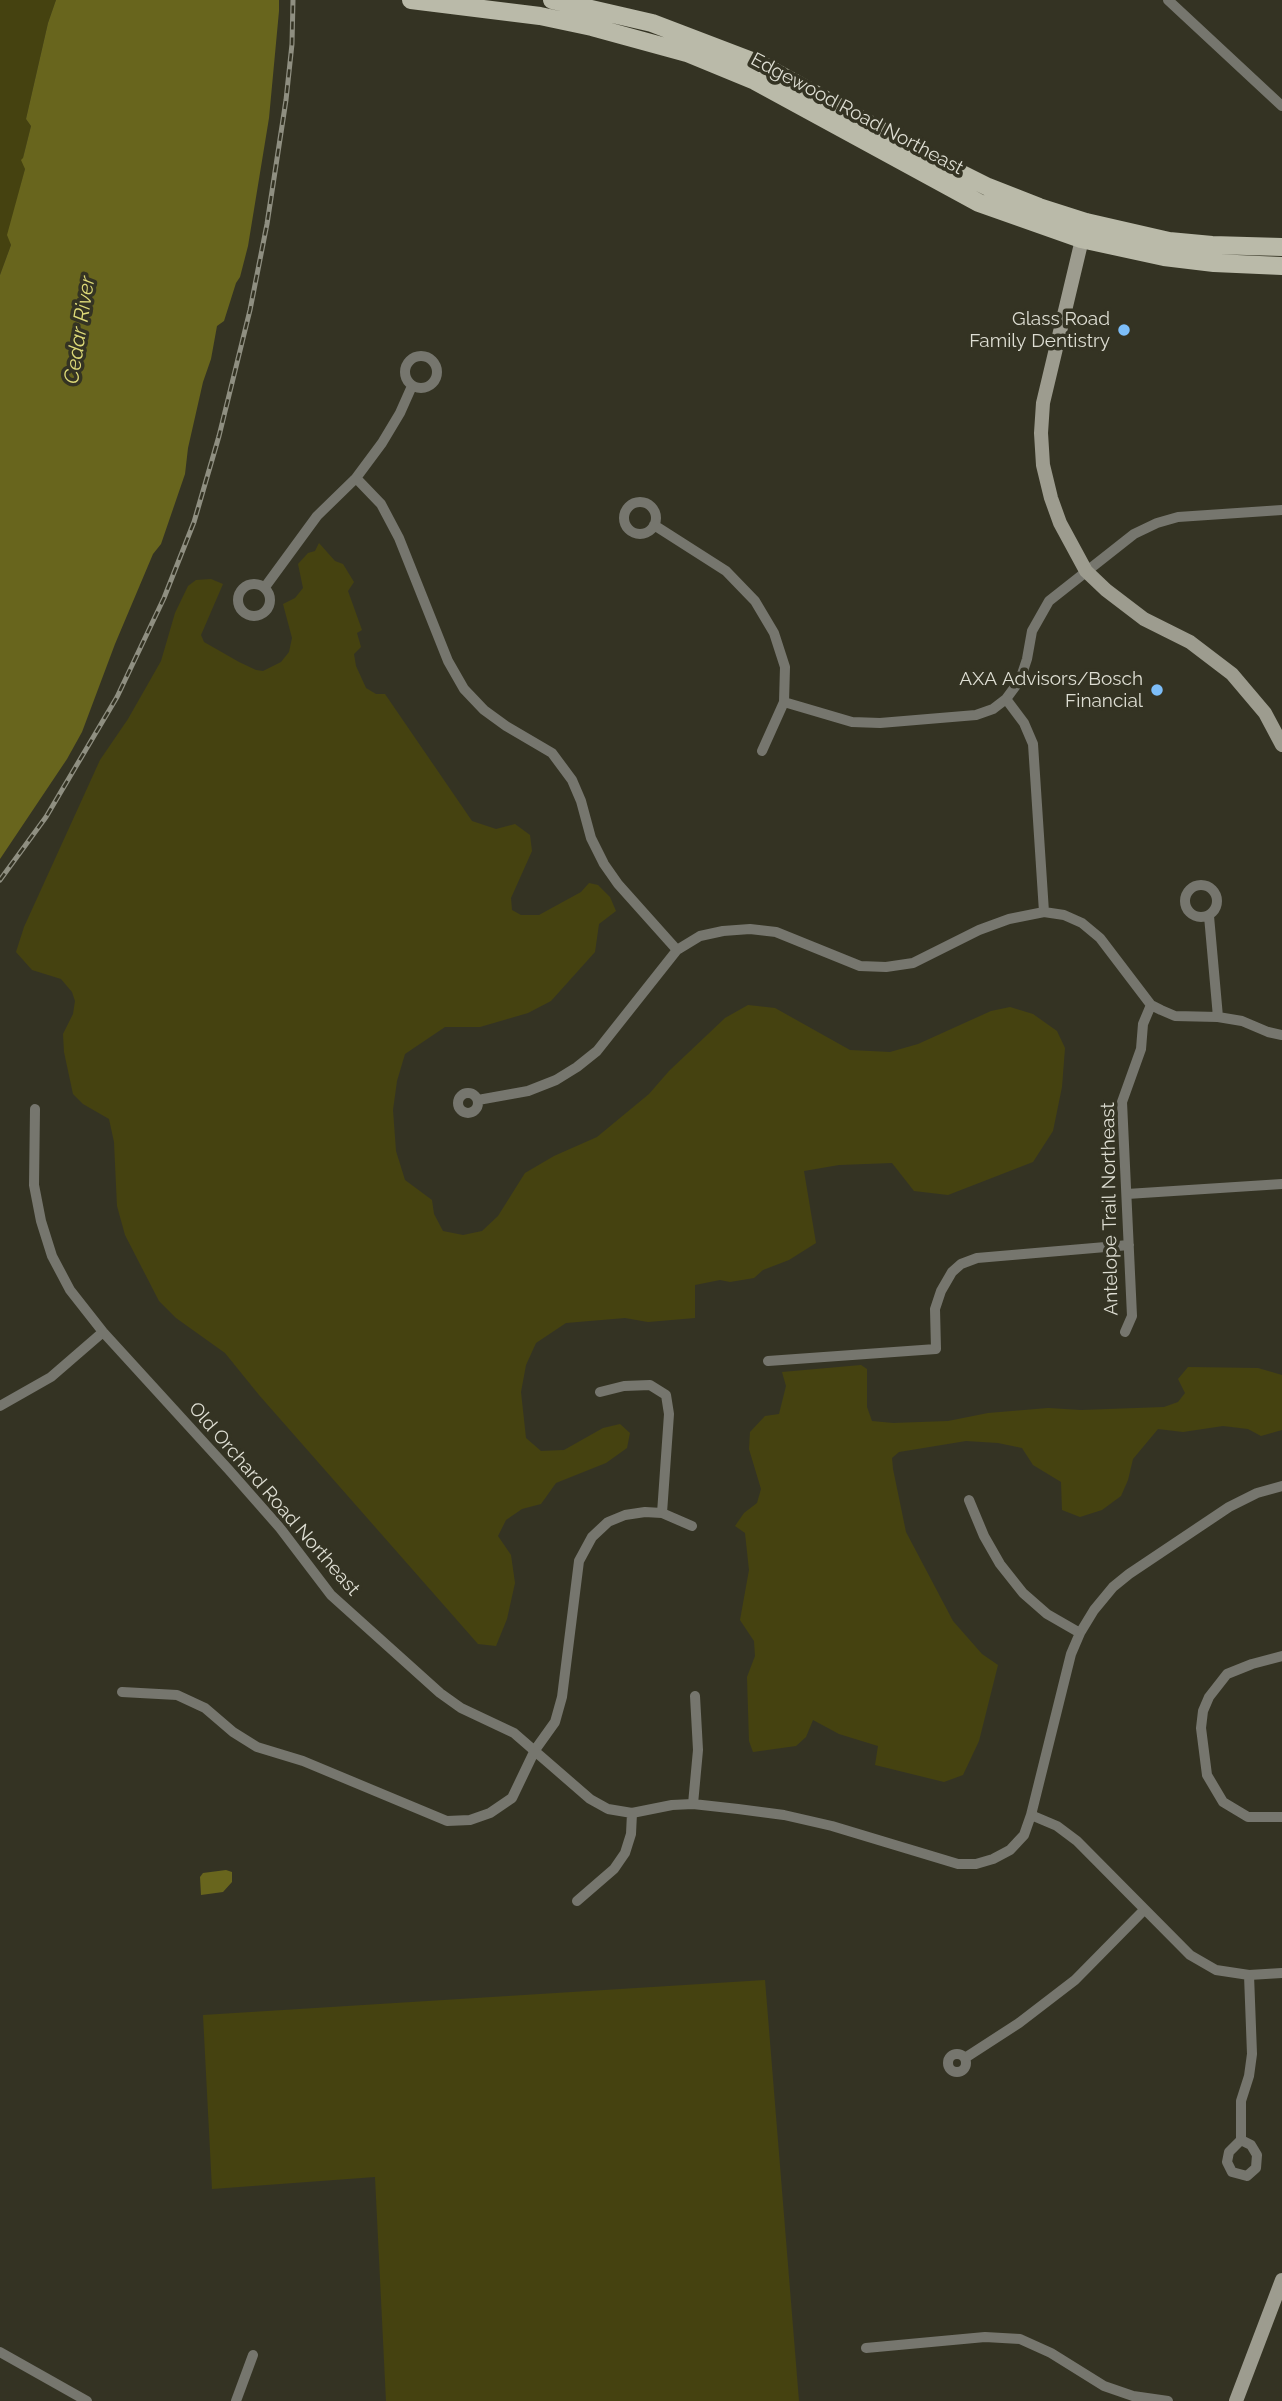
<!DOCTYPE html>
<html>
<head>
<meta charset="utf-8">
<style>
	body { margin:0 }
	canvas { display:block; background:#343323 }
</style>
</head>
<body>
<canvas width="1282" height="2401"></canvas>
<script>
const g = document.querySelector('canvas').getContext('2d');
g.lineJoin = 'round';
function fill(path, color) {
  g.fillStyle = color;
  g.fill(path, 'evenodd');
}
function poly(rows) {
  const path = new Path2D();
  for (const r of rows) {
    if (r.length === 3) {
      path.moveTo(r[0] + r[2], r[1]);
      path.arc(r[0], r[1], r[2], 0, 2 * Math.PI);
      continue;
    }
    path.moveTo(r[0], r[1]);
    for (let i = 2; i < r.length; i += 2) path.lineTo(r[i], r[i + 1]);
  }
  return path;
}
function trace(path, color, width, dash) {
  g.strokeStyle = color;
  g.lineWidth = width;
  g.lineCap = dash ? 'butt' : 'round';
  g.setLineDash(dash || []);
  g.stroke(path);
}
function label(font, color, halo, rows, align = 'center') {
  g.font = font + ' Raleway,sans-serif';
  g.lineWidth = 7;
  g.setLineDash([]);
  g.textBaseline = 'middle';
  g.strokeStyle = halo;
  g.fillStyle = color;
  for (const [text, x, y, turn = 0] of rows) {
    g.save();
    g.translate(x, y);
    g.rotate((+turn || 0) * Math.PI / 180);
    g.textAlign = isNaN(turn) ? turn : align;
    if (halo) g.strokeText(text, 0, 0);
    g.fillText(text, 0, 0);
    g.restore();
  }
}
const green = poly([
	[0,0,56,0,48,23,26,119,31,126,23,158,25,169,8,235,11,245,0,275],
	[319,543,335,561,343,564,354,582,348,591,362,630,357,633,361,647,354,654,356,666,366,688,376,694,385,694,472,821,496,829,515,824,530,835,532,851,511,898,512,910,521,915,539,915,581,892,589,883,598,885,610,897,616,911,599,924,595,952,551,1001,528,1013,480,1027,445,1027,405,1054,397,1081,393,1110,396,1151,405,1180,432,1200,434,1214,443,1231,463,1235,482,1231,498,1216,525,1173,554,1156,597,1137,649,1094,669,1071,725,1018,748,1005,775,1008,850,1050,890,1052,918,1044,991,1011,1010,1007,1033,1014,1057,1031,1065,1048,1062,1087,1053,1131,1033,1162,948,1195,914,1191,892,1163,839,1165,804,1171,816,1243,789,1260,763,1270,754,1278,730,1282,720,1280,695,1285,695,1318,648,1322,625,1318,566,1323,536,1343,526,1365,521,1392,526,1438,541,1451,564,1450,603,1428,620,1424,630,1433,627,1448,606,1463,556,1483,541,1504,522,1509,506,1520,498,1536,511,1555,515,1583,507,1619,496,1646,478,1644,259,1395,225,1353,176,1318,159,1301,125,1235,117,1206,114,1142,109,1119,83,1104,73,1094,64,1052,63,1034,73,1014,75,1001,72,992,61,979,32,970,16,952,24,927,100,760,128,719,161,661,175,613,188,586,196,580,211,579,223,584,201,635,204,642,239,662,256,670,263,671,281,662,289,652,292,638,283,604,295,598,303,588,298,564,308,553,315,551],
	[861,1365,867,1369,867,1407,872,1421,893,1423,948,1421,988,1413,1048,1408,1081,1410,1164,1407,1178,1402,1185,1393,1178,1379,1188,1367,1258,1368,1282,1375,1282,1430,1261,1436,1248,1429,1223,1426,1183,1432,1158,1429,1133,1459,1128,1480,1121,1496,1102,1510,1080,1517,1062,1510,1061,1482,1033,1465,1022,1448,998,1443,966,1441,899,1452,892,1458,893,1469,906,1532,953,1621,982,1654,998,1665,979,1741,963,1775,944,1782,875,1765,878,1746,839,1734,813,1720,806,1737,796,1746,753,1752,749,1741,747,1677,755,1656,754,1641,740,1620,749,1570,745,1533,735,1526,744,1513,757,1503,761,1489,749,1449,750,1432,765,1416,779,1414,786,1386,782,1372],
	[765,1980,799,2401,386,2401,375,2177,212,2189,203,2015]
]);
const water = poly([
	[56,0,279,0,279,11,269,118,248,246,240,277,236,283,224,321,217,326,211,359,203,382,188,448,185,474,161,544,153,554,115,644,82,732,67,759,0,859,0,275,11,245,7,235,25,169,21,160,23,158,31,126,26,119,48,23],
	[226,1870,232,1872,232,1882,223,1892,201,1895,200,1877,203,1873]
]);
const street = poly([
	[1168,0,1282,106],
	[421,372,16],
	[356,478,381,504,399,538,448,661,464,689,484,710,506,726,552,753,572,780,581,801,591,838,604,864,618,884,677,950],
	[640,518,16],
	[654,525,726,571,755,601,774,633,785,667,784,702,762,751],
	[254,600,16],
	[265,587,317,516,356,478,382,443,400,413,412,386],
	[1006,699,1024,723,1033,744,1044,912],
	[784,702,852,722,880,723,976,715,993,709,1006,699,1020,680,1027,659,1032,631,1049,601,1134,534,1157,523,1178,517,1282,510],
	[1201,901,16],
	[1209,916,1218,1017],
	[468,1103,10],
	[478,1100,528,1091,556,1080,577,1067,597,1051,677,950,700,936,723,931,750,929,776,932,860,966,886,967,913,963,979,930,1009,919,1044,912,1064,915,1082,923,1100,938,1151,1005,1161,1010,1175,1016,1218,1017,1242,1021,1268,1032,1282,1035],
	[35,1109,34,1185,41,1221,52,1256,70,1290,103,1332,229,1470,280,1528,331,1595,440,1693,461,1708,514,1733,590,1799,608,1809,632,1813,672,1805,693,1804,738,1809,784,1815,832,1826,958,1864,976,1864,993,1859,1010,1850,1024,1835,1031,1815,1071,1654,1080,1633,1094,1610,1113,1587,1129,1574,1229,1507,1257,1493,1282,1486],
	[1127,1194,1282,1184],
	[1125,1332,1132,1316,1122,1102,1141,1049,1143,1024,1151,1005],
	[768,1361,936,1349,935,1309,941,1291,952,1272,961,1264,977,1258,1129,1245],
	[600,1392,624,1386,650,1385,666,1395,669,1414,662,1513],
	[0,1406,51,1377,103,1332],
	[969,1500,984,1536,1000,1564,1023,1593,1047,1614,1080,1633],
	[1282,1656,1252,1664,1227,1674,1209,1697,1203,1711,1201,1728,1207,1775,1223,1802,1248,1817,1282,1817],
	[122,1692,177,1695,205,1708,233,1732,257,1747,303,1761,447,1821,470,1820,490,1813,512,1798,535,1750,555,1722,562,1697,579,1561,592,1537,608,1522,625,1515,645,1512,662,1513,692,1526],
	[693,1804,698,1750,695,1696],
	[1031,1815,1057,1826,1077,1841,1190,1955,1216,1970,1249,1975,1282,1973],
	[577,1901,614,1869,625,1853,631,1834,632,1813],
	[957,2063,9],
	[965,2058,1019,2023,1075,1980,1143,1911],
	[1241,2140,1251,2145,1257,2155,1256,2168,1247,2176,1232,2172,1227,2162,1229,2152,1241,2140,1241,2101,1249,2076,1252,2054,1249,1975],
	[866,2348,985,2337,1020,2339,1051,2353,1104,2386,1133,2396,1168,2401],
	[0,2352,87,2401],
	[236,2401,253,2355]
]);
const secondary = poly([
	[1084,231,1043,403,1041,433,1043,465,1051,498,1060,523,1086,571,1106,590,1144,619,1190,642,1232,674,1265,713,1282,745],
	[1236,2401,1282,2280]
]);
const primary = poly([
	[411,0,540,16,592,27,687,53,755,81,979,203,1081,239,1164,257,1214,263,1282,266],
	[552,0,652,23,762,65,940,163,988,187,1039,207,1086,222,1169,241,1212,245,1282,247]
]);
const rail = poly([
	[0,880,46,817,117,697,164,598,194,522,219,436,250,310,267,224,286,100,292,44,293,0]
]);
const markers = [
	[1124,330,7,"#7dbef9"],
	[1157,690,7,"#7dbef9"]
];
const streetNames = [
	["Edgewood Road Northeast",857,114,28],
	["Antelope Trail Northeast",1110,1209,-91],
	["Old Orchard Road Northeast",274,1499,49]
];
const poiNames = [
	["Glass Road",1110,319],
	["Family Dentistry",1110,341],
	["AXA Advisors/Bosch",1143,679],
	["Financial",1143,701]
];
const waterNames = [
	["Cedar River",80,330,-81]
];
fill(green, '#454210');
fill(water, '#68651d');
trace(street, '#76766e', 10);
trace(secondary, '#9d9c8f', 14);
trace(primary, '#babaa9', 18);
trace(rail, '#8f8f81', 5);
trace(rail, '#343323', 2.5, [8]);
for (const [x, y, r, color] of markers) {
  const dot = new Path2D();
  dot.arc(x, y, r, 0, 2 * Math.PI);
  g.fillStyle = color;
  g.fill(dot);
  trace(dot, '#343323', 2.5);
}
label('19px', '#deded3', '#343323', streetNames);
label('19px', '#deded3', '#343323', poiNames, 'right');
label('italic 21px', '#deda78', '#343323', waterNames);
</script>
</body>
</html>
